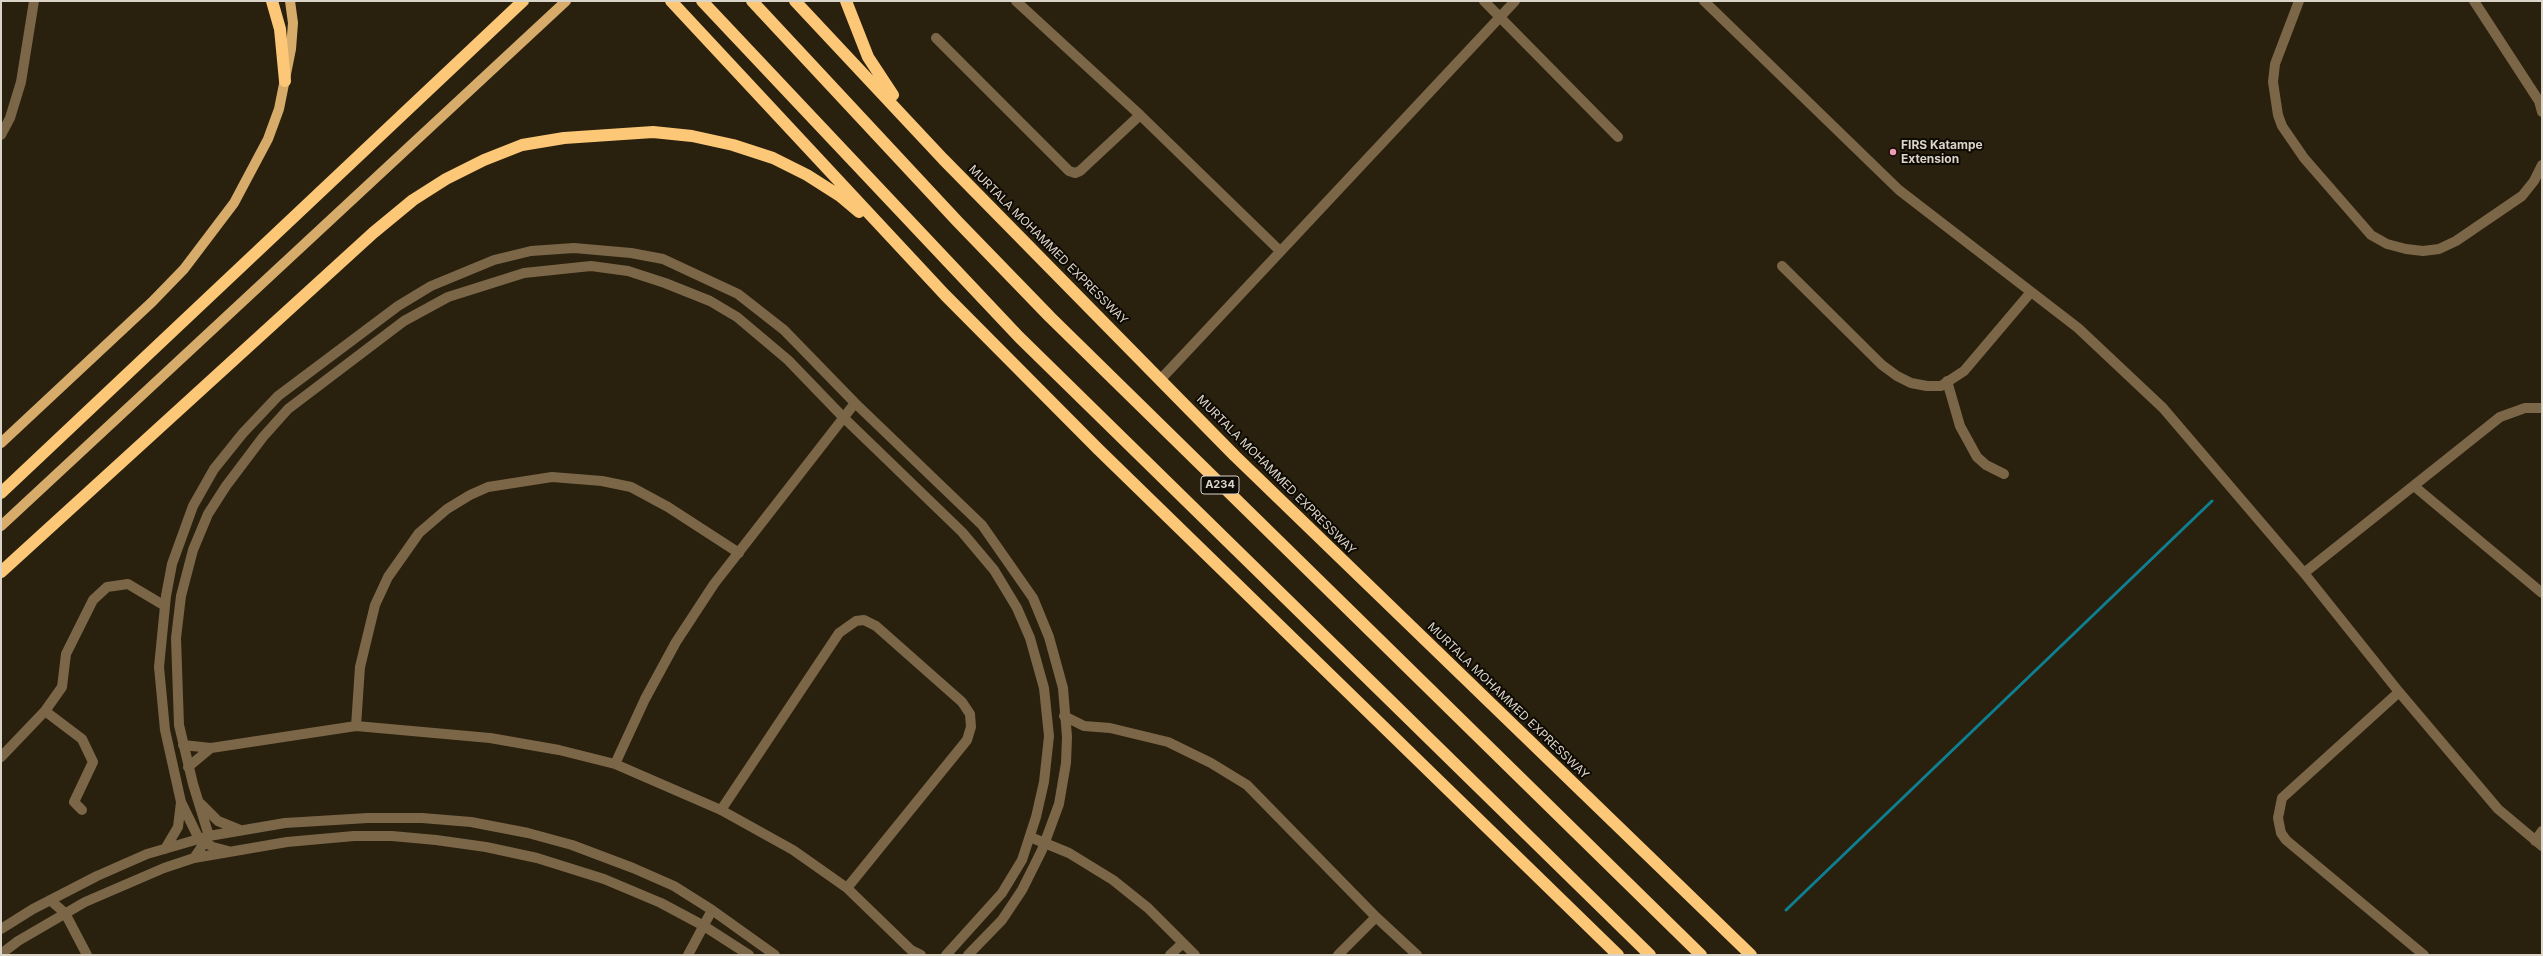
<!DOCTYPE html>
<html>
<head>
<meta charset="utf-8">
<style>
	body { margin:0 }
	#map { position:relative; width:2543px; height:956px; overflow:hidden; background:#29200d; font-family:Inter,sans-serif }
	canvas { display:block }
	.frame { position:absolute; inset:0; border:2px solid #dbd5c9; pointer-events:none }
</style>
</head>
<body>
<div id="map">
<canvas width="2543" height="956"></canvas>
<div class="frame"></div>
</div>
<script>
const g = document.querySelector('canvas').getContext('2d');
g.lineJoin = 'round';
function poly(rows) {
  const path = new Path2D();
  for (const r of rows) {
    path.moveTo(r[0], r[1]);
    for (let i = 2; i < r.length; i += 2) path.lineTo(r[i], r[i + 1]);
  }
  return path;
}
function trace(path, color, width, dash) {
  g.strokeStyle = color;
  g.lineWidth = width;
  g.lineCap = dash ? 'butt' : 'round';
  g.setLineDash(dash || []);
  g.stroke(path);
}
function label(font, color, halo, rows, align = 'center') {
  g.font = font + ' Inter,sans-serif';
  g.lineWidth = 4;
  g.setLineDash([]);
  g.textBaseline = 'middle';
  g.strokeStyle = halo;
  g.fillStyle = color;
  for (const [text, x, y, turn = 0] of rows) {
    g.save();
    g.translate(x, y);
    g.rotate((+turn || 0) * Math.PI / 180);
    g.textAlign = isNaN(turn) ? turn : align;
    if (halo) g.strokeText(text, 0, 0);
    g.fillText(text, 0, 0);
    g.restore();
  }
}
const stream = poly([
	[1786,910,2212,501]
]);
const minor = poly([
	[1016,1,1140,115,1279,250],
	[1484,1,1618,137],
	[1704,1,1899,190,2078,328,2163,408,2304,573,2399,692,2498,809,2542,846],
	[2299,1,2275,64,2273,82,2278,115,2282,126,2304,158,2371,235,2387,244,2406,249,2423,251,2439,249,2456,241,2522,196,2534,181,2542,165],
	[2474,1,2539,101,2542,112],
	[936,38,1069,171,1075,173,1080,171,1140,115],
	[1,135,10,118,21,82,34,1],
	[1782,266,1882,365,1897,376,1911,383,1927,386,1941,386,1964,371,2031,292],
	[1161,379,1515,1],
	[1947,381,1960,426,1977,457,1986,465,2004,474],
	[2414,486,2542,593],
	[2304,573,2500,417,2525,408,2542,408],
	[2399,692,2282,798,2278,818,2281,833,2286,840,2424,955],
	[45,711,82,739,93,762,74,802,82,810],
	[1064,716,1084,726,1110,728,1168,742,1211,763,1247,785,1376,917,1417,955],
	[356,726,360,667,375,605,388,577,419,533,447,509,470,495,488,487,552,477,602,481,631,487,668,507,739,553],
	[183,745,211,748,356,726,490,738,559,750,615,764,721,810,793,850,847,888,911,950,921,955],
	[1,757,45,711,62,687,66,654,93,600,107,587,128,584,165,606],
	[615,764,645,699,676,642,714,584,855,403],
	[188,767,211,748],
	[201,804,218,821,240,830],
	[721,810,839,633,856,621,864,620,876,626,962,702,970,714,971,727,967,740,847,888],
	[1030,837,1069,853,1113,880,1148,908,1195,955],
	[2535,841,2542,831],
	[165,849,178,827,181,802],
	[228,851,213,847,199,839,181,802,165,730,159,667,166,596,172,564,193,506,214,469,243,433,278,396,398,306,431,286,494,260,531,251,574,248,631,253,663,259,738,294,784,330,855,403,982,525,1033,598,1049,637,1063,688,1067,737,1066,763,1059,804,1042,850,1022,890,1002,920,968,955],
	[194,858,209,836,193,784,179,725,176,638,181,596,193,550,208,514,226,486,263,437,288,409,404,321,448,297,524,273,591,266,628,271,665,283,710,301,737,317,788,360,843,417,962,532,994,570,1017,608,1030,638,1044,688,1049,736,1044,782,1036,817,1022,860,1002,893,946,955],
	[50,900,65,913,87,955],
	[1,929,33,909,97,876,147,854,209,836,285,823,368,818,422,818,471,822,528,833,572,845,633,868,674,886,712,910,775,955],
	[1,954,18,941,85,902,164,868,194,858,287,842,354,836,392,836,436,840,486,847,537,858,604,879,661,903,704,926,749,955],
	[688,955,712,910],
	[1170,955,1183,943],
	[1338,955,1376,917]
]);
const major = poly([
	[1,443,152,302,184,269,234,203,268,139,279,109,291,49,293,23,290,1],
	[1,526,566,1]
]);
const highway = poly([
	[272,1,280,29,285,81],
	[671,1,945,295,1098,449,1618,955],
	[702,1,1019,337,1650,955],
	[752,1,958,222,1050,317,1701,955],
	[795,1,943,159,1235,456,1751,955],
	[846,1,868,57,893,95],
	[1,493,523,1],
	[1,572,373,233,413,200,446,179,484,160,522,145,564,138,653,132,692,136,733,145,773,158,807,175,840,196,859,212]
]);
const markers = [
	[1893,152,4,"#f19ab3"]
];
const shields = [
	[1220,485,38]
];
const shieldNames = [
	["A234",1220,485]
];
const poiNames = [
	["FIRS Katampe",1901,145],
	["Extension",1901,159]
];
const streetNames = [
	["MURTALA MOHAMMED EXPRESSWAY",1048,245,45],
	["MURTALA MOHAMMED EXPRESSWAY",1276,475,45],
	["MURTALA MOHAMMED EXPRESSWAY",1508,701,44]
];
trace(stream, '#0d7f90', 3);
trace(minor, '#7b6648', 10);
trace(major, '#d7ab69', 10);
trace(highway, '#fcc776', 12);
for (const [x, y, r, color] of markers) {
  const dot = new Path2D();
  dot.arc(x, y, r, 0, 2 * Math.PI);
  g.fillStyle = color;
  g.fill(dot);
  trace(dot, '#0e0a04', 1.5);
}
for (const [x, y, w] of shields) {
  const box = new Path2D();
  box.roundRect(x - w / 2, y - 9, w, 18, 3);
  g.fillStyle = '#0e0a04';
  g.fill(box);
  trace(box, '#dbd5c9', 1);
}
label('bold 11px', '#dbd5c9', null, shieldNames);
label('bold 12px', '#dbd5c9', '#0e0a04', poiNames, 'left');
label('12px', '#dbd5c9', '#0e0a04', streetNames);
</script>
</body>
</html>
